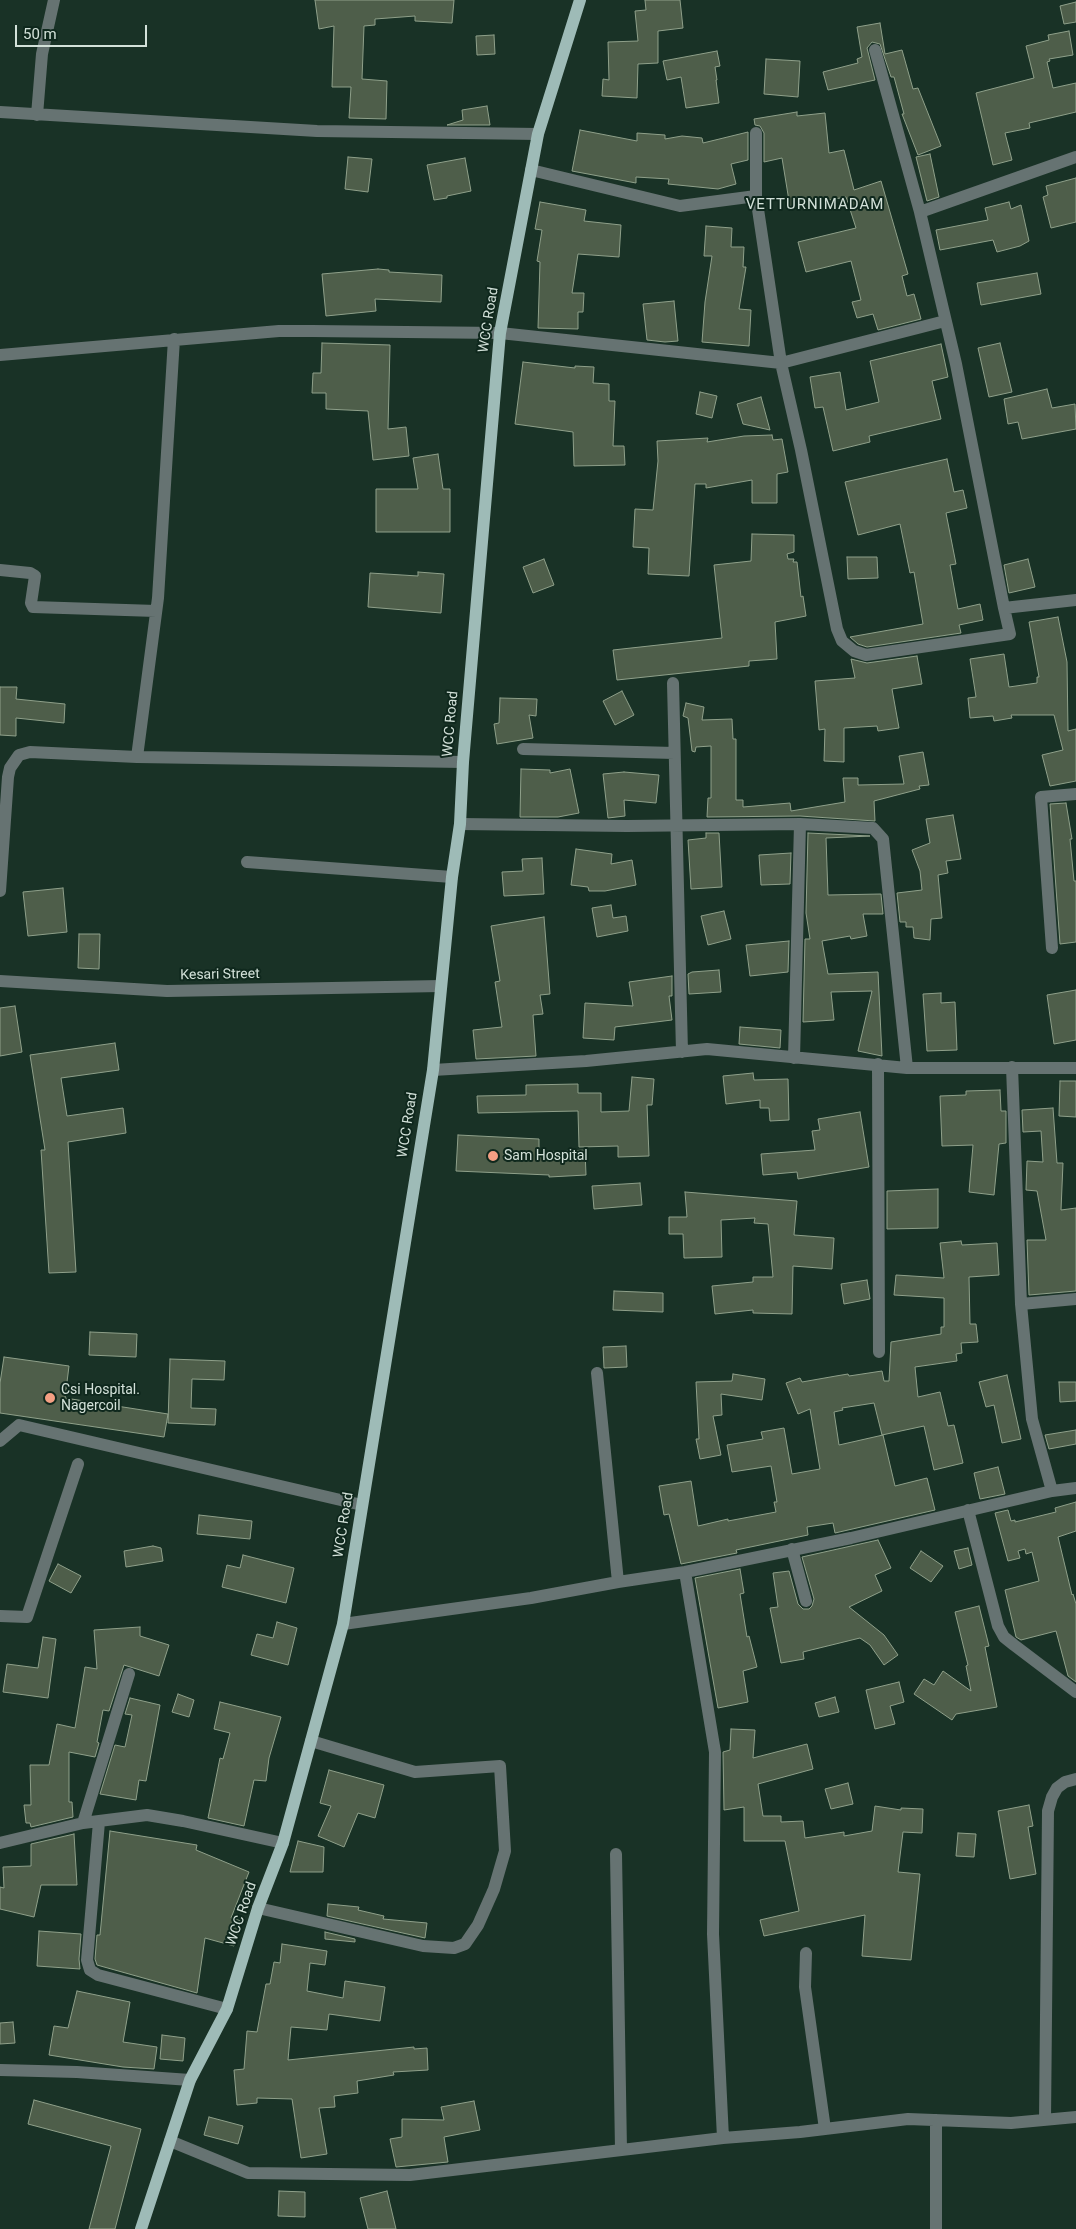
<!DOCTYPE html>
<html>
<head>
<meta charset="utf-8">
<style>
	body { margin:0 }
	#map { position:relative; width:1076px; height:2229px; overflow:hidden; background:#193226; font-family:Roboto,sans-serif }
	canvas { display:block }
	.scale { position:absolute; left:15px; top:25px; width:132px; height:22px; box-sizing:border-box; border:2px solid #d3e1d9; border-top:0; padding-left:6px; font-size:15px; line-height:18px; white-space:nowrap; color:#d3e1d9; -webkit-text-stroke:4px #0f281d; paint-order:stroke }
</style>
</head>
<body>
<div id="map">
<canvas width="1076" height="2229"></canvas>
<div class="scale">50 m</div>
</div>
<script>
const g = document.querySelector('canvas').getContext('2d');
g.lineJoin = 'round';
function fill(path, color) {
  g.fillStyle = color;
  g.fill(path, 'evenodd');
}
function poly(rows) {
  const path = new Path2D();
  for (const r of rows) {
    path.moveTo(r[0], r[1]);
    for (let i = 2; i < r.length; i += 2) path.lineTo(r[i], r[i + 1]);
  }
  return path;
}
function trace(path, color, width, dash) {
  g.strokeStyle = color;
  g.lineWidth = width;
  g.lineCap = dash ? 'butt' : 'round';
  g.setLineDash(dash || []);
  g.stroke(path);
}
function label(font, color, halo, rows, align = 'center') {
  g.font = font + ' Roboto,sans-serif';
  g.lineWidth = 4;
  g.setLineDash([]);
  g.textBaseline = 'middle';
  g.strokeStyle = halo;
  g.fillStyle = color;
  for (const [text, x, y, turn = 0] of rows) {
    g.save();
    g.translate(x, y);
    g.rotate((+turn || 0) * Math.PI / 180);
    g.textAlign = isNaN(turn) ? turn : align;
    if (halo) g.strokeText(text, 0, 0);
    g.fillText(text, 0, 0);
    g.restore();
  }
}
const building = poly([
	[315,0,454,0,452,23,415,21,415,16,375,19,375,25,364,26,362,79,387,81,386,119,349,118,351,87,332,87,334,26,319,29,315,0],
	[645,0,680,0,683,28,658,31,658,63,638,64,637,98,602,96,603,79,609,80,608,42,638,41,635,11,646,10,645,0],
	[1076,2,1076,22,1064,24,1060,6,1076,2],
	[880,23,885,54,902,50,913,89,918,88,941,146,918,155,902,114,904,114,894,77,891,77,880,44,872,42,867,48,875,80,828,90,823,72,858,63,857,59,862,57,857,27,880,23],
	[1069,31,1073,55,1049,59,1050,61,1047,62,1053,88,1076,83,1076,112,1029,123,1030,128,1005,133,1012,160,993,165,976,93,1034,78,1026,46,1049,40,1048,35,1069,31],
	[494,35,495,54,477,55,476,36,494,35],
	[717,51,720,66,715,67,717,80,716,80,719,103,686,108,681,77,667,80,663,61,717,51],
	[766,59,800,61,798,97,764,94,766,59],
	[487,106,490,125,447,125,463,120,462,110,487,106],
	[797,112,797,116,825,113,829,153,844,150,854,190,881,181,908,274,902,276,907,296,914,294,921,319,878,330,873,314,857,318,852,302,861,300,851,261,806,272,798,242,856,228,846,197,790,207,782,158,764,162,764,133,760,126,755,125,754,119,797,112],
	[580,130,637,141,637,133,665,135,665,139,682,136,702,138,703,143,748,132,748,160,731,164,736,184,718,189,668,184,669,179,636,177,636,183,572,171,580,130],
	[930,154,939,197,927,201,916,157,930,154],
	[348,157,372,159,368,192,345,189,348,157],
	[465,158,471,191,447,196,447,198,434,200,427,165,465,158],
	[1076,178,1076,222,1051,228,1043,197,1048,195,1046,186,1076,178],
	[540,202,586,210,584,221,621,225,619,257,578,254,572,293,584,293,583,312,578,312,578,329,538,328,540,262,537,261,542,230,535,229,540,202],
	[1009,202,1011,209,1021,205,1029,241,1020,246,997,252,993,240,940,250,936,230,988,220,985,208,1009,202],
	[706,226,732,228,731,247,744,247,743,267,746,267,739,309,751,310,749,346,702,342,705,302,712,256,704,256,706,226],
	[378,269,389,270,389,272,442,275,441,302,375,299,376,311,326,316,322,274,378,269],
	[1037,273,1041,294,981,305,977,283,1037,273],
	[674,301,678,341,665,342,647,340,643,304,674,301],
	[322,343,390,345,388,429,406,427,409,456,373,460,368,411,326,409,326,393,312,393,313,373,321,373,322,343],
	[1000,343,1012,392,989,397,978,348,1000,343],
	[941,344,948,377,932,381,941,419,869,436,870,442,833,451,823,407,815,408,810,377,840,372,846,410,879,402,870,361,941,344],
	[523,362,575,368,575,366,594,367,593,383,609,384,609,401,615,401,613,446,624,446,625,465,574,466,573,432,515,424,523,362],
	[1047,389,1052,408,1075,404,1076,429,1022,439,1018,422,1008,424,1004,399,1047,389],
	[700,392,717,396,712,418,696,414,700,392],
	[761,397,770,430,743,424,737,404,761,397],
	[772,435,773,440,782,439,788,472,777,474,777,503,752,503,752,480,706,488,706,484,695,484,689,576,648,574,649,548,633,547,635,509,653,510,658,461,657,441,708,438,707,442,744,436,772,435],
	[438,454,443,489,450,489,450,532,376,532,376,489,418,489,413,458,438,454],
	[947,459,954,492,963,490,967,508,946,513,956,564,950,565,958,609,980,604,983,620,959,625,961,633,867,647,858,644,850,637,923,624,914,572,910,573,900,524,858,535,845,482,947,459],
	[752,534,794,535,794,552,787,554,788,559,794,559,793,562,797,562,801,597,803,596,806,616,775,622,777,659,749,661,749,666,617,680,613,650,722,638,714,565,751,561,752,534],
	[847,557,877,557,878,578,848,579,847,557],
	[544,559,554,585,533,593,523,567,544,559],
	[1028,559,1035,587,1009,593,1004,565,1028,559],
	[418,572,444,574,441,613,368,607,370,573,418,576,418,572],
	[1058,617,1067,662,1068,731,1076,729,1076,781,1050,786,1042,755,1063,750,1054,715,1011,715,1012,718,994,721,993,716,970,718,968,698,976,697,970,659,1004,654,1009,687,1037,683,1037,677,1039,677,1029,622,1058,617],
	[917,656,922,684,892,689,899,728,878,731,877,726,844,728,844,762,824,761,825,729,819,730,815,681,855,678,851,659,867,663,917,656],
	[0,687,17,687,16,699,65,704,64,723,16,718,16,736,0,735,0,687],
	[622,691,634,715,615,725,603,701,622,691],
	[500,698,537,699,536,716,529,715,533,738,497,744,494,724,499,723,500,698],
	[686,703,704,707,702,720,732,719,733,739,736,739,736,800,743,800,743,807,790,803,791,811,845,802,843,778,858,778,858,785,904,784,899,756,923,752,929,785,919,786,920,789,874,801,875,821,800,816,707,817,708,798,711,798,711,746,696,747,695,752,692,751,688,718,683,716,686,703],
	[521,769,550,770,550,773,570,769,579,813,558,817,520,817,521,769],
	[624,772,659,775,656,803,624,800,625,816,608,818,603,774,624,772],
	[1066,803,1072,839,1070,839,1074,881,1076,881,1076,942,1060,944,1050,804,1066,803],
	[953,815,961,859,946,861,948,873,938,875,942,918,931,919,930,940,914,938,913,927,906,927,906,922,900,922,897,893,922,890,920,871,912,850,930,843,926,819,953,815],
	[706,833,719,833,722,887,691,889,688,840,706,838,706,833],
	[808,833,870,836,826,838,828,895,881,894,883,914,863,914,867,936,851,939,850,936,822,941,828,974,878,972,882,1056,858,1051,872,991,831,992,834,1020,803,1022,805,939,810,939,806,913,808,833],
	[576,849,612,854,611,864,632,860,636,885,605,891,589,891,588,887,571,885,576,849],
	[791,853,790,884,761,885,759,855,791,853],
	[542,858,544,894,504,896,502,872,523,871,522,859,542,858],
	[63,888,67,932,28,936,23,892,63,888],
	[611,905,613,918,626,916,628,931,597,937,592,908,611,905],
	[724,911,731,939,708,945,701,916,724,911],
	[544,917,550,994,540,995,543,1014,533,1015,536,1056,476,1059,473,1030,502,1027,495,982,500,981,491,926,544,917],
	[79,934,100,934,99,969,78,968,79,934],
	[789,941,788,972,750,976,746,945,789,941],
	[719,970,721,992,689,994,688,974,692,972,719,970],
	[672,976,672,996,669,996,672,1020,615,1027,614,1040,583,1038,585,1003,633,1006,629,982,672,976],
	[1076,990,1076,1040,1054,1044,1047,995,1076,990],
	[941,993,941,1003,955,1002,957,1050,927,1051,923,994,941,993],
	[15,1006,22,1052,0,1056,0,1008,15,1006],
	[740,1027,781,1030,780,1048,739,1044,740,1027],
	[115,1043,119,1070,61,1078,67,1116,123,1108,126,1133,68,1142,76,1272,49,1273,41,1150,45,1150,30,1055,115,1043],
	[753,1073,754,1080,788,1079,789,1120,770,1121,769,1108,760,1108,760,1100,726,1104,723,1076,753,1073],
	[632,1077,654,1079,652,1105,647,1105,649,1156,618,1157,618,1146,579,1147,578,1111,478,1113,477,1096,526,1095,526,1085,578,1084,578,1093,601,1093,601,1112,629,1111,632,1077],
	[1060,1081,1076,1081,1076,1117,1059,1116,1060,1081],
	[1000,1090,1001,1111,1006,1111,1006,1143,999,1144,994,1195,969,1192,973,1145,942,1146,940,1096,966,1095,966,1091,1000,1090],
	[1053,1108,1057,1163,1063,1163,1061,1210,1076,1208,1076,1291,1029,1295,1027,1240,1046,1240,1037,1191,1026,1190,1027,1161,1043,1162,1041,1131,1023,1132,1022,1110,1053,1108],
	[860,1112,869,1167,798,1179,797,1172,763,1175,761,1154,815,1150,812,1131,820,1130,818,1119,860,1112],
	[458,1135,539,1139,539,1153,585,1150,586,1175,549,1177,549,1175,456,1171,458,1135],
	[640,1183,642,1205,594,1209,592,1186,640,1183],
	[938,1189,938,1228,887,1229,887,1191,938,1189],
	[685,1192,797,1201,794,1235,834,1238,832,1269,793,1266,792,1314,753,1313,753,1310,715,1314,712,1286,753,1282,753,1277,773,1277,768,1224,754,1223,755,1218,721,1220,722,1257,684,1258,683,1234,669,1234,669,1217,687,1217,685,1192],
	[961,1241,962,1245,997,1243,999,1275,969,1277,970,1324,976,1324,978,1342,961,1343,962,1353,956,1354,957,1361,915,1367,918,1397,940,1392,948,1426,954,1425,963,1463,934,1470,924,1426,882,1435,874,1403,842,1408,843,1410,834,1412,839,1445,883,1435,895,1486,927,1478,935,1510,835,1533,833,1523,807,1527,808,1535,736,1550,737,1553,681,1564,669,1514,664,1515,659,1486,691,1481,698,1526,728,1519,728,1521,776,1512,774,1502,777,1502,771,1466,732,1472,727,1445,763,1439,761,1432,784,1428,792,1474,820,1469,810,1409,798,1414,786,1383,800,1378,802,1382,836,1376,848,1374,849,1376,882,1371,884,1381,889,1381,891,1342,941,1334,941,1327,944,1327,944,1298,894,1295,896,1275,944,1278,940,1243,961,1241],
	[867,1280,870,1299,844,1304,841,1284,867,1280],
	[614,1291,663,1293,663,1312,613,1310,614,1291],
	[90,1332,137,1334,136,1357,89,1355,90,1332],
	[626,1346,627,1367,604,1368,603,1347,626,1346],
	[4,1357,69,1366,65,1398,168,1414,164,1437,0,1413,0,1383,4,1357],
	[170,1359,225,1361,224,1380,192,1379,191,1408,216,1409,215,1425,168,1423,170,1359],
	[733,1374,765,1379,762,1400,721,1394,722,1415,713,1416,721,1455,700,1459,696,1439,699,1439,696,1382,732,1381,733,1374],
	[1007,1375,1021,1439,1002,1443,994,1405,986,1407,979,1382,1007,1375],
	[1059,1382,1076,1382,1076,1401,1060,1402,1059,1382],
	[1076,1430,1076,1444,1049,1449,1045,1435,1076,1430],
	[998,1467,1005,1494,980,1499,974,1473,998,1467],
	[1076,1502,1076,1531,1058,1537,1072,1595,1073,1594,1076,1604,1076,1682,1068,1676,1056,1631,1021,1640,1016,1637,1005,1590,1039,1581,1032,1552,1026,1554,1025,1549,1018,1551,1020,1558,1008,1561,995,1513,1008,1510,1011,1521,1015,1520,1015,1522,1056,1512,1055,1508,1076,1502],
	[199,1515,252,1521,250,1539,197,1534,199,1515],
	[878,1540,891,1568,875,1575,882,1591,849,1607,884,1635,898,1655,884,1665,870,1645,860,1638,803,1652,804,1659,781,1663,770,1608,778,1607,773,1573,789,1571,798,1604,803,1609,809,1609,812,1606,814,1599,802,1557,878,1540],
	[153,1546,161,1548,163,1561,126,1567,124,1551,153,1546],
	[968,1548,972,1565,959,1569,954,1551,968,1548],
	[921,1551,943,1566,931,1582,910,1568,921,1551],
	[243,1555,294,1568,286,1603,222,1587,227,1565,240,1568,243,1555],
	[58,1564,81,1576,71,1593,49,1581,58,1564],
	[740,1569,744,1593,740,1594,747,1637,749,1636,757,1667,743,1671,748,1702,718,1708,695,1578,740,1569],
	[979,1606,989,1646,985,1647,997,1707,956,1714,952,1720,914,1694,924,1679,934,1685,943,1671,971,1691,966,1666,968,1665,955,1612,979,1606],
	[277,1622,297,1628,288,1665,251,1655,257,1634,273,1638,277,1622],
	[140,1627,140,1636,169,1645,159,1676,124,1665,109,1711,103,1710,97,1742,99,1743,95,1757,69,1752,69,1802,72,1802,73,1817,31,1827,30,1823,26,1823,24,1805,31,1805,30,1765,49,1765,57,1724,75,1728,85,1667,97,1669,94,1630,140,1627],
	[43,1637,56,1639,48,1698,3,1692,7,1664,38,1668,43,1637],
	[899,1682,904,1702,890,1706,895,1724,875,1729,866,1690,899,1682],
	[178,1694,194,1700,189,1717,172,1712,178,1694],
	[835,1697,839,1712,819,1717,815,1703,835,1697],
	[130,1698,160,1705,146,1781,139,1780,136,1800,100,1794,115,1745,125,1747,132,1715,125,1714,130,1698],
	[220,1702,281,1717,269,1758,266,1781,254,1780,244,1826,208,1818,220,1758,223,1759,230,1733,214,1729,220,1702],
	[731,1729,755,1730,753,1758,807,1744,813,1769,758,1784,763,1816,781,1816,781,1822,803,1821,805,1838,844,1832,844,1836,872,1831,875,1806,901,1810,901,1808,923,1809,922,1833,903,1832,898,1872,920,1874,911,1960,862,1956,865,1915,764,1936,760,1920,799,1911,785,1841,744,1841,744,1807,724,1810,723,1752,730,1750,731,1729],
	[329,1770,384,1785,375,1818,358,1813,344,1847,318,1836,331,1806,320,1803,329,1770],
	[848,1783,853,1804,831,1809,825,1789,848,1783],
	[1029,1805,1033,1826,1028,1827,1036,1874,1010,1879,998,1811,1029,1805],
	[110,1831,197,1845,196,1850,249,1872,231,1918,241,1921,234,1946,205,1938,197,1993,97,1965,95,1959,97,1935,100,1935,110,1831],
	[958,1833,976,1834,974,1857,956,1856,958,1833],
	[74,1834,77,1885,41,1885,34,1917,0,1909,0,1887,4,1888,3,1867,31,1866,31,1844,74,1834],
	[298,1841,324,1847,323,1872,290,1872,298,1841],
	[328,1904,359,1907,358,1910,384,1916,383,1919,427,1923,425,1938,327,1916,328,1904],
	[39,1931,81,1934,79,1959,80,1969,37,1966,39,1931],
	[325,1932,355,1939,355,1942,325,1939,325,1932],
	[282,1944,327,1951,325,1965,310,1963,307,1991,343,1998,345,1981,385,1987,380,2021,329,2014,327,2030,291,2027,288,2060,414,2047,414,2049,427,2048,428,2070,393,2072,394,2075,357,2081,358,2093,334,2096,335,2107,319,2108,327,2154,301,2158,292,2099,257,2098,257,2103,237,2105,234,2070,244,2069,247,2031,257,2032,266,1984,270,1984,274,1962,280,1963,282,1944],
	[77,1991,130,2002,123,2042,157,2047,154,2069,123,2067,49,2055,54,2026,68,2028,77,1991],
	[13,2022,15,2043,0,2044,0,2023,13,2022],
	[162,2035,185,2038,183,2061,160,2059,162,2035],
	[34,2100,141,2129,115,2229,89,2229,111,2146,28,2124,34,2100],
	[474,2101,480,2130,444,2137,448,2162,396,2167,390,2139,402,2137,402,2119,444,2120,441,2107,474,2101],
	[209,2117,243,2126,238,2144,204,2135,209,2117],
	[279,2191,305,2192,305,2217,278,2216,279,2191],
	[387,2191,396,2229,368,2229,360,2198,387,2191]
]);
const minor = poly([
	[875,50,920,212,956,364,1004,608],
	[0,112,317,131,538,134],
	[37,115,42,54,54,0],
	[531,170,680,206,756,196],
	[920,212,1076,157],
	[945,321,781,363,801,450,837,629,842,641,854,651,866,655,1010,634,1004,608,1076,600],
	[0,355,279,331,312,331,500,333,781,363,756,196,756,133],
	[0,570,30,573,35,576,31,603,33,607,156,611],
	[673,683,682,1052],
	[523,749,674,753],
	[137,757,158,598,174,339],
	[460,824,627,826,800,824,794,1058],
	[800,824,873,828,883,839,907,1068],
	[247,862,452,877],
	[0,891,8,777,10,768,19,755,30,752,137,757,463,762],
	[1052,948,1041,797,1076,794],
	[0,981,167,991,441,986],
	[878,1064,879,1352],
	[1012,1067,1021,1304,1032,1419,1052,1491],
	[433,1070,586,1061,707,1049,907,1068,1076,1068],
	[1021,1304,1076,1299],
	[597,1373,618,1582],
	[0,1441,19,1425,362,1505],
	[968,1510,998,1626,1004,1637,1014,1645,1076,1692],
	[792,1549,806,1601],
	[685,1572,715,1752,713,1934,723,2138],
	[0,1616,27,1617,78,1464],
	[343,1624,531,1598,618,1582,685,1572,851,1538,1052,1491,1076,1488],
	[99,1822,87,1960,90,1970,98,1975,227,2009],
	[83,1823,129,1674],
	[0,1843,83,1823,147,1815,183,1821,283,1843],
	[616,1854,621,2150],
	[258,1908,423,1946,454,1948,465,1944,478,1925,494,1889,505,1851,500,1766,415,1772,311,1741],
	[806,1953,805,1987,825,2129],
	[0,2070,77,2072,190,2080],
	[936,2120,936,2229],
	[1045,2120,1048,1811,1052,1797,1057,1788,1065,1782,1076,1779],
	[170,2141,248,2173,410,2175,723,2138,800,2132,908,2119,1011,2123,1076,2117]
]);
const major = poly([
	[141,2229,190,2080,227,2009,258,1908,283,1843,343,1624,433,1070,452,877,460,824,463,762,500,333,538,134,580,0]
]);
const markers = [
	[493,1156,6,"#f39f83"],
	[50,1398,6,"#f39f83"]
];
const streetNames = [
	["WCC Road",489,320,-81],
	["WCC Road",451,724,-85],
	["Kesari Street",220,975,-1],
	["WCC Road",408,1125,-81],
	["WCC Road",344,1525,-81],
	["WCC Road",242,1914,-71]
];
const poiNames = [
	["Sam Hospital",504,1156],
	["Csi Hospital.",61,1390],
	["Nagercoil",61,1406]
];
const neighbourhoodNames = [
	["VETTURNIMADAM",815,205]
];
fill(building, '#4e5e4a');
trace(building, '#8fa08a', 1);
trace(minor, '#667372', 12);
trace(major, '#9ebbb7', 12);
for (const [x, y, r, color] of markers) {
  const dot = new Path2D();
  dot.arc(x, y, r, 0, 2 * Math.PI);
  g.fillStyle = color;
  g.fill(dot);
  trace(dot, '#0f281d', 2);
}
label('14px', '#d3e1d9', '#0f281d', streetNames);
label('14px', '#d3e1d9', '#0f281d', poiNames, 'left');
g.letterSpacing = '1px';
label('15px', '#d3e1d9', '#0f281d', neighbourhoodNames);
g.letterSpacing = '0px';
</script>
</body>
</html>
